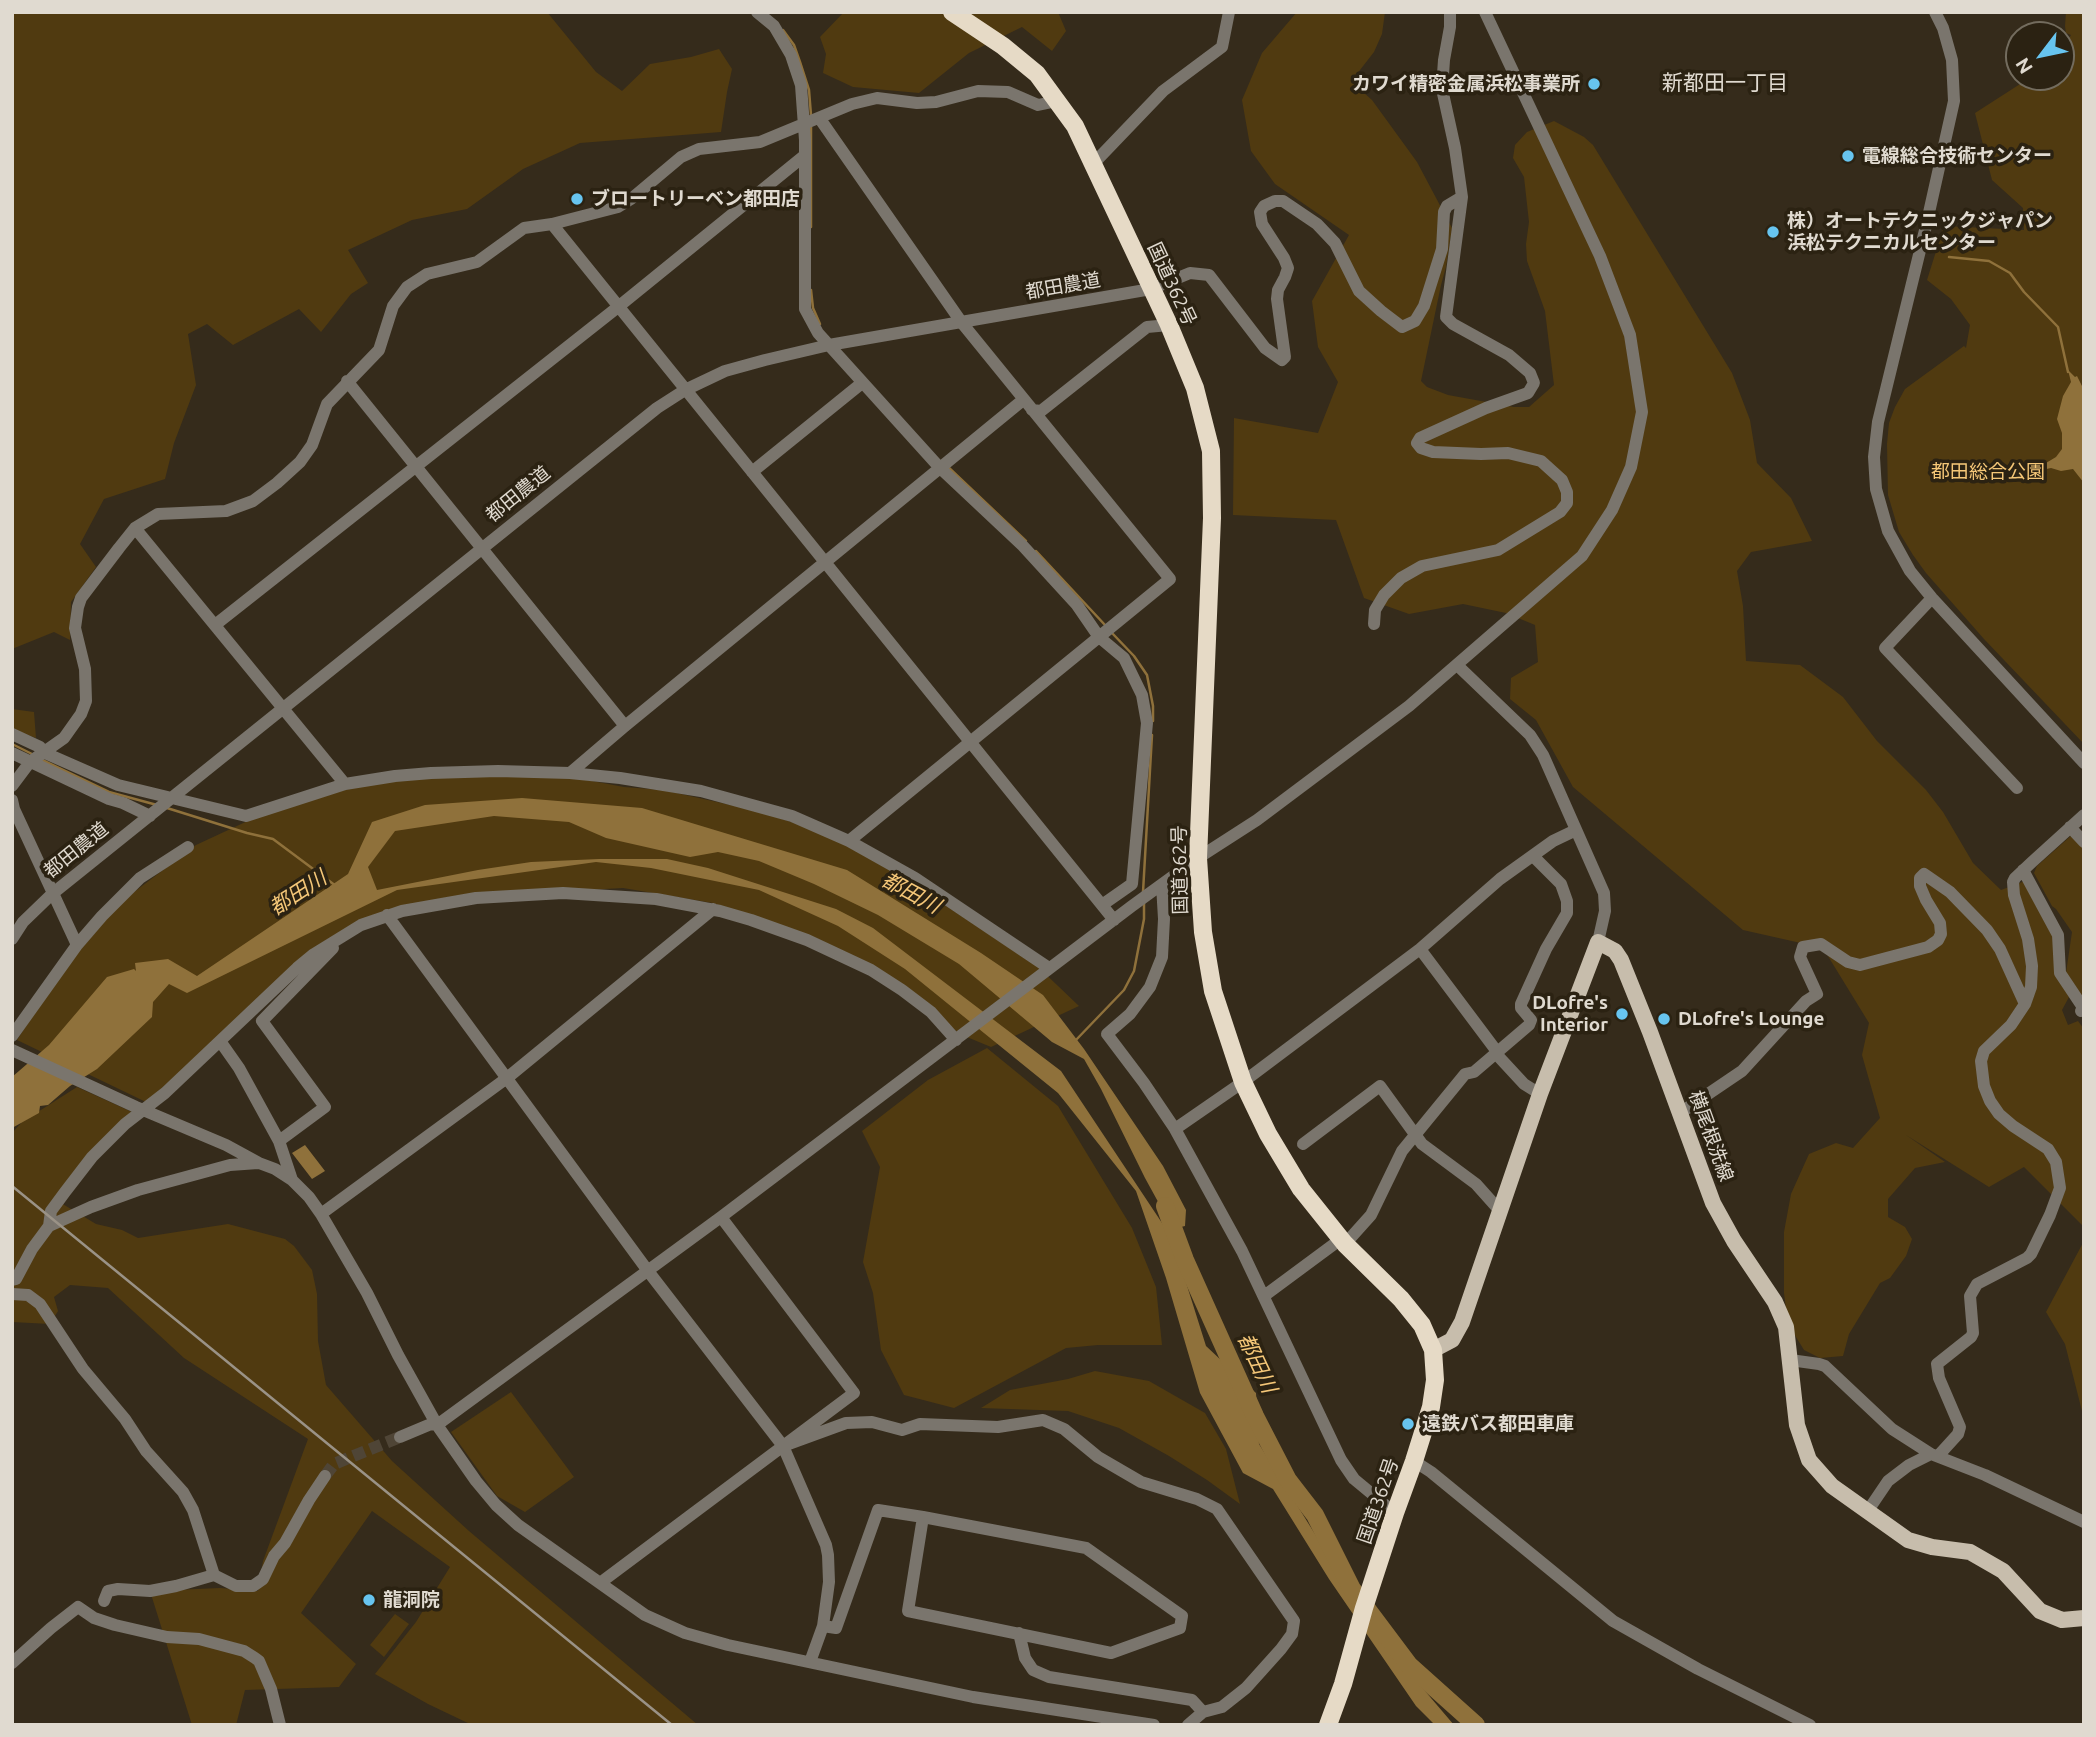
<!DOCTYPE html>
<html>
<head>
<meta charset="utf-8">
<style>
	body { margin:0 }
	#map { position:relative; width:2096px; height:1737px; overflow:hidden; background:#352b1b; font-family:Ubuntu,sans-serif }
	canvas { display:block }
	.frame { position:absolute; inset:0; border:14px solid #e0dad0; pointer-events:none }
	.north { position:absolute; left:2005px; top:21px; width:70px; height:70px; box-sizing:border-box; background:#2b2212; border:2px solid #736c5e; border-radius:50%; rotate:238deg; font-size:19px; font-weight:700; line-height:28px; text-align:center; color:#e0dad0 }
	.north::after { content:''; display:block; margin:auto; width:24px; height:32px; background:#67c4ef; clip-path:polygon(50% 0,100% 100%,50% 72%,0 100%) }
</style>
</head>
<body>
<div id="map">
<canvas width="2096" height="1737"></canvas>
<div class="frame"></div>
<div class="north">N</div>
</div>
<script>
const g = document.querySelector('canvas').getContext('2d');
g.lineJoin = 'round';
function fill(path, color) {
  g.fillStyle = color;
  g.fill(path, 'evenodd');
}
function poly(rows) {
  const path = new Path2D();
  for (const r of rows) {
    path.moveTo(r[0], r[1]);
    for (let i = 2; i < r.length; i += 2) path.lineTo(r[i], r[i + 1]);
  }
  return path;
}
function trace(path, color, width, dash) {
  g.strokeStyle = color;
  g.lineWidth = width;
  g.lineCap = dash ? 'butt' : 'round';
  g.setLineDash(dash || []);
  g.stroke(path);
}
function label(font, color, halo, rows, align = 'center') {
  g.font = font + ' Ubuntu,"Noto Sans JP",sans-serif';
  g.lineWidth = 7;
  g.setLineDash([]);
  g.textBaseline = 'middle';
  g.strokeStyle = halo;
  g.fillStyle = color;
  for (const [text, x, y, turn = 0] of rows) {
    g.save();
    g.translate(x, y);
    g.rotate((+turn || 0) * Math.PI / 180);
    g.textAlign = isNaN(turn) ? turn : align;
    if (halo) g.strokeText(text, 0, 0);
    g.fillText(text, 0, 0);
    g.restore();
  }
}
const green = poly([
	[12,12,547,12,596,72,622,91,650,64,691,57,719,49,732,69,727,92,721,132,580,143,523,169,467,209,412,220,348,250,368,283,351,294,321,332,299,309,233,345,207,324,188,334,196,385,174,443,165,479,104,499,80,544,96,567,71,602,70,640,54,632,12,649,12,508,14,507,12,502],
	[844,12,1058,12,1066,31,1052,51,1022,27,969,53,919,93,853,87,823,73,826,54,820,37],
	[1297,12,1385,12,1382,34,1374,52,1353,79,1355,85,1372,100,1417,162,1452,228,1446,267,1441,285,1421,381,1427,387,1448,395,1514,407,1529,407,1554,385,1545,311,1527,261,1526,244,1529,222,1524,177,1513,158,1515,145,1527,132,1554,121,1584,137,1593,145,1732,373,1750,420,1757,463,1791,498,1812,541,1751,552,1737,571,1743,606,1746,661,1800,665,1843,697,1877,741,1926,790,1943,812,1973,863,2001,890,2025,881,2054,935,2069,997,2062,1010,2068,1025,2078,1021,2084,1029,2084,1227,2024,1167,1989,1187,1906,1135,1945,1162,1915,1168,1888,1199,1888,1217,1905,1227,1912,1239,1906,1256,1890,1278,1880,1283,1849,1334,1843,1356,1820,1358,1804,1350,1788,1324,1784,1293,1784,1232,1791,1194,1809,1154,1836,1143,1853,1148,1880,1118,1862,1055,1869,1023,1823,948,1743,930,1573,787,1536,720,1510,699,1511,678,1538,662,1535,625,1506,613,1463,604,1409,614,1364,598,1336,520,1233,515,1234,418,1318,433,1338,382,1318,347,1312,301,1349,235,1275,184,1251,151,1242,100,1262,53],
	[2066,12,2084,12,2084,744,1984,639,1926,573,1913,555,1899,532,1888,495,1887,444,1889,423,1895,407,1905,389,1964,346,1966,348,1970,325,1951,299,1927,280,1944,226,2024,230,2023,208,1992,180,1975,113,2031,77,2061,77,2061,51,2071,35,2066,33,2065,26],
	[12,709,34,712,36,738,12,729],
	[447,775,576,778,624,787,663,790,762,812,817,831,859,849,1035,964,1079,1006,991,1047,962,1035,842,951,713,903,623,888,514,894,459,900,334,937,146,1102,17,1040,61,972,121,902,196,845,282,805,374,783],
	[2084,829,2084,1001,2066,973,2072,932,2056,909,2052,906,2034,873,2037,866,2073,834,2076,837],
	[987,1048,1058,1106,1132,1228,1156,1287,1162,1345,1098,1345,1066,1348,954,1408,904,1395,881,1350,873,1293,863,1262,880,1167,862,1131,928,1080],
	[77,1087,132,1112,56,1200,96,1224,122,1230,138,1238,228,1224,285,1239,294,1246,312,1270,317,1294,318,1341,326,1385,392,1461,469,1531,698,1725,472,1725,428,1704,375,1674,416,1622,450,1567,372,1511,301,1613,356,1664,339,1687,245,1690,236,1725,192,1725,150,1591,220,1588,258,1591,263,1561,308,1439,184,1358,108,1288,70,1285,54,1297,58,1311,50,1324,12,1322,12,1133,22,1122],
	[2084,1241,2084,1419,2065,1344,2046,1312],
	[1095,1371,1149,1381,1205,1413,1226,1449,1240,1504,1207,1480,1169,1456,1119,1428,1068,1411,981,1408,1010,1390,1068,1379],
	[511,1392,574,1477,525,1512,497,1496,451,1432],
	[395,1614,409,1624,384,1657,370,1645]
]);
const water = poly([
	[2068,370,2075,377,2077,376,2084,390,2084,483,2073,469,2061,471,2051,468,2042,470,2041,466,2056,457,2062,449,2062,433,2057,419,2063,396,2071,382],
	[522,798,642,808,847,870,981,953,1043,995,1084,1049,1163,1166,1186,1210,1185,1226,1173,1229,1145,1178,1101,1089,1084,1059,1052,1042,959,964,878,915,814,884,759,861,718,852,690,857,606,838,569,822,494,816,395,831,368,867,377,890,478,870,531,862,599,859,667,859,708,868,836,909,873,928,1061,1071,1172,1238,1206,1346,1256,1393,1259,1444,1379,1637,1454,1725,1435,1725,1416,1706,1329,1579,1273,1489,1243,1473,1200,1393,1166,1278,1136,1191,1058,1093,905,969,838,926,759,890,651,868,596,862,397,890,187,993,169,984,153,1002,152,1017,97,1069,70,1086,48,1105,40,1106,39,1113,12,1128,12,1077,49,1045,107,977,134,969,136,971,135,963,168,959,197,976,348,874,372,822,425,805],
	[305,1145,325,1171,312,1179,292,1153]
]);
const stream = poly([
	[783,30,794,45,800,62,809,90,811,115],
	[811,227,811,125],
	[1949,257,1989,261,2010,273,2024,292,2058,327,2068,372],
	[811,290,813,308,820,324],
	[947,466,1026,541],
	[1036,551,1105,625],
	[1112,633,1134,656,1147,675,1153,706,1153,721],
	[12,744,34,755],
	[40,759,109,792,157,805],
	[167,808,247,833,273,839,336,886],
	[1143,892,1152,735],
	[1075,1041,1124,990,1134,971,1144,919,1144,903]
]);
const river = poly([
	[1165,1206,1185,1260,1255,1416,1288,1480,1315,1515,1352,1589,1409,1665,1476,1725]
]);
const minorTunnel = poly([
	[325,1476,334,1464,400,1437]
]);
const minor = poly([
	[757,12,774,26,791,55,801,85,805,140,805,309,818,333,940,468,1023,546,1077,605,1099,637,1124,658,1142,695,1147,723,1132,884,1102,905],
	[1935,12,1943,28,1952,60,1954,101,1926,226,1878,422,1874,457,1876,489,1888,531,1910,571,1932,598,2084,763],
	[820,119,962,323,1170,579,849,841],
	[1094,163,1163,91,1222,47,1229,12],
	[552,224,1114,920],
	[347,381,625,726],
	[1032,410,1041,411,1147,327,1169,325],
	[752,472,862,383],
	[135,528,345,784],
	[1932,598,1885,648,2017,788],
	[1374,624,1375,610,1384,595,1401,578,1422,566,1498,550,1560,512,1567,503,1567,492,1562,480,1541,461,1508,453,1481,454,1433,452,1421,448,1417,443,1420,438,1486,408,1528,393,1534,383,1530,373,1509,355,1453,324,1446,317,1462,197,1455,148,1442,89,1444,60,1450,27,1450,12],
	[215,625,618,307,804,156],
	[1457,665,1530,735,1543,755,1604,893,1605,911,1598,942],
	[12,734,40,747,45,753,118,785,246,816,345,784,395,776,431,773,498,771,570,773,620,778,701,791,792,816,849,841,915,878,1049,968],
	[12,753,109,799,123,803,150,816],
	[570,773,625,726,1023,400],
	[12,786,30,762,64,738,81,714,86,701,85,669,75,628,78,607,81,598,119,548,135,528,158,514,226,511,253,501,277,483,300,462,312,445,327,404,379,350,393,306,407,287,427,274,477,262,524,228,552,224,618,207,631,199,681,157,699,149,760,142,852,104,877,98,917,103,936,102,978,91,1008,92,1038,105,1057,101],
	[12,800,14,809,77,945],
	[2070,827,2084,842],
	[2023,870,2058,935,2060,973,2084,1009,2081,1011],
	[1162,885,1164,919,1162,957,1150,987,1130,1014,1107,1034,1144,1083,1175,1129,1242,1251,1341,1460,1354,1479,1395,1513],
	[387,915,648,1271,783,1446,826,1545,828,1555,829,1582,823,1626,810,1662],
	[12,939,23,922,52,894,657,408,685,390,725,371,765,360,829,345,1151,289,1190,273,1209,275,1265,348,1282,360,1285,357,1277,299,1278,290,1285,277,1288,268,1284,258,1262,224,1260,212,1264,206,1275,201,1283,201,1317,224,1335,243,1359,291,1381,311,1402,327,1415,321,1424,306,1442,249,1444,212,1447,206,1462,197],
	[1420,949,1498,1053,1499,1057,1524,1084,1540,1094],
	[12,1036,77,945,102,916,140,878,188,847],
	[220,1041,239,1068,279,1141,292,1180],
	[12,1050,136,1107,226,1145,259,1163,275,1169,292,1180,309,1197,321,1214,367,1293,398,1355,437,1425,476,1481,496,1505,518,1525,645,1615,685,1633,728,1645,973,1697,1154,1725],
	[1680,1113,1742,1071,1806,1001,1817,994,1800,957,1803,947,1821,944,1848,962,1860,965,1928,947,1938,940,1941,934,1940,923,1926,900,1920,886,1920,878,1924,874,1950,892,1987,930,2000,949,2025,1004],
	[1175,1129,1243,1082,1420,949,1500,879,1553,841,1576,830],
	[279,1141,325,1107,262,1021,333,948],
	[1303,1144,1380,1086,1422,1144,1476,1184,1501,1212],
	[321,1214,507,1078,713,909],
	[49,1226,91,1207,138,1190,230,1165,258,1163],
	[1345,1244,1371,1215,1402,1151,1465,1074,1474,1072,1529,1025,1531,1020,1521,1008,1521,1004,1546,949,1567,913,1567,901,1561,884,1533,856],
	[12,1280,16,1279,32,1249,49,1226,51,1211,65,1192,92,1157,125,1124,165,1093,297,968,314,954,361,925,402,911,476,898,563,893,656,899,720,911,751,920,807,940,871,970,902,990,931,1012,956,1040],
	[12,1294,28,1295,40,1304,83,1369,125,1419,146,1451,183,1492,193,1510,214,1575,236,1586,253,1586,263,1579,274,1556,285,1543,309,1500,325,1476],
	[1264,1296,1341,1239],
	[1790,1360,1819,1364,1825,1366,1892,1429,1931,1454,1985,1475,2084,1522],
	[400,1437,431,1424,437,1425,721,1217,1132,906,1198,858,1257,820,1409,706,1582,556,1612,510,1631,467,1642,412,1630,335,1600,256,1485,12],
	[783,1446,846,1423,872,1422,902,1430,920,1424,998,1427,1043,1420,1064,1429,1098,1457,1141,1482,1197,1499,1217,1509,1294,1621,1292,1634,1281,1649,1246,1688,1222,1707,1203,1712,1188,1725],
	[1938,1456,1958,1434,1960,1427,1939,1378,1937,1364,1971,1337,1973,1333,1970,1296,1977,1284,2027,1258,2031,1254,2050,1215,2060,1188,2056,1162,2048,1149,2013,1126,1999,1114,1990,1101,1984,1086,1981,1061,1984,1051,2011,1025,2025,1004,2031,987,2032,966,2028,939,2014,895,2013,882,2015,878,2032,862,2084,815],
	[1414,1461,1431,1472,1613,1621,1698,1669,1810,1725],
	[1867,1512,1888,1481,1909,1465,1931,1454],
	[600,1583,854,1393,721,1217],
	[104,1601,108,1591,118,1589,150,1591,176,1586,214,1575],
	[823,1626,836,1628,878,1510,923,1517,1086,1548,1182,1616,1180,1628,1111,1653,908,1611,923,1517],
	[1019,1633,1025,1658,1033,1670,1049,1677,1192,1700,1203,1712],
	[12,1663,51,1628,78,1607,94,1618,115,1625,167,1637,199,1639,244,1651,255,1658,259,1661,271,1689,280,1725]
]);
const major = poly([
	[1433,1350,1452,1340,1462,1322,1540,1094,1598,942,1615,951,1621,960,1650,1032,1713,1203,1734,1241,1775,1302,1786,1327,1797,1425,1809,1460,1832,1486,1908,1540,1932,1547,1970,1552,2003,1571,2040,1611,2062,1620,2084,1618]
]);
const highway = poly([
	[952,12,1003,46,1037,74,1075,126,1169,325,1195,388,1211,451,1212,518,1198,858,1203,932,1213,991,1243,1082,1268,1134,1301,1189,1345,1244,1401,1299,1422,1325,1433,1350,1435,1380,1431,1407,1414,1461,1395,1513,1364,1608,1343,1684,1328,1725]
]);
const rail = poly([
	[12,1186,672,1725]
]);
const markers = [
	[1594,84,7,"#67c4ef"],
	[1848,156,7,"#67c4ef"],
	[577,199,7,"#67c4ef"],
	[1773,232,7,"#67c4ef"],
	[1622,1014,7,"#67c4ef"],
	[1664,1019,7,"#67c4ef"],
	[1408,1424,7,"#67c4ef"],
	[369,1600,7,"#67c4ef"]
];
const poiNames = [
	["カワイ精密金属浜松事業所",1580,84,"right"],
	["電線総合技術センター",1862,156],
	["ブロートリーベン都田店",591,199],
	["株）オートテクニックジャパン",1787,221],
	["浜松テクニカルセンター",1787,243],
	["DLofre's",1608,1003,"right"],
	["Interior",1608,1025,"right"],
	["DLofre's Lounge",1678,1019],
	["遠鉄バス都田車庫",1422,1424],
	["龍洞院",383,1600]
];
const streetNames = [
	["国道362号",1172,284,65],
	["都田農道",1063,286,-10],
	["都田農道",518,494,-39],
	["都田農道",76,850,-39],
	["国道362号",1180,870,-91],
	["横尾根洗線",1711,1136,70],
	["国道362号",1378,1501,-71]
];
const parkNames = [
	["都田総合公園",1988,472]
];
const neighbourhoodNames = [
	["新都田一丁目",1725,83]
];
const waterNames = [
	["都田川",298,893,-33],
	["都田川",911,893,28],
	["都田川",1257,1363,65]
];
fill(green, '#503a10');
fill(water, '#8f713b');
trace(stream, '#8f713b', 2.5);
trace(river, '#8f713b', 18);
trace(minorTunnel, '#4f4536', 12, [12, 6]);
trace(minor, '#7a756d', 12);
trace(major, '#c7bdac', 16);
trace(highway, '#e6dac6', 18);
trace(rail, '#9a9286', 2.5);
for (const [x, y, r, color] of markers) {
  const dot = new Path2D();
  dot.arc(x, y, r, 0, 2 * Math.PI);
  g.fillStyle = color;
  g.fill(dot);
  trace(dot, '#2b2212', 2.5);
}
label('bold 19px', '#e0dad0', '#2b2212', poiNames, 'left');
label('19px', '#e0dad0', '#2b2212', streetNames);
label('19px', '#f5c777', '#2b2212', parkNames);
label('21px', '#e0dad0', '#2b2212', neighbourhoodNames);
label('italic 21px', '#f5c778', '#2b2212', waterNames);
</script>
</body>
</html>
